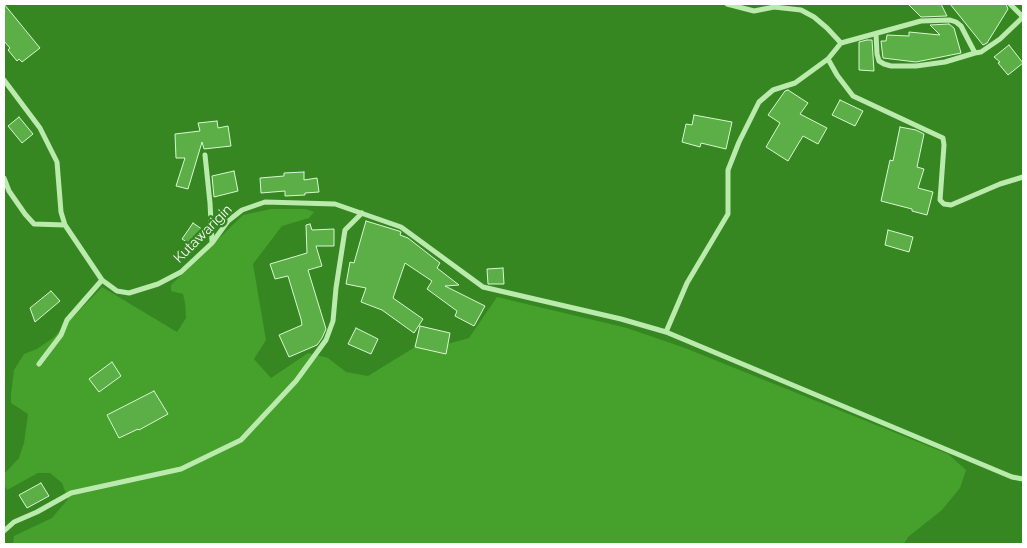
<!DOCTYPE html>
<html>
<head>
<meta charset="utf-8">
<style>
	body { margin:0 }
	#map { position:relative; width:1027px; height:548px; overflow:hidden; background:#368722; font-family:Raleway,sans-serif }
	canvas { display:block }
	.frame { position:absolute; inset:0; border:5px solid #fff; pointer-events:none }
</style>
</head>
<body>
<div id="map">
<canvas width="1027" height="548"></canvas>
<div class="frame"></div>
</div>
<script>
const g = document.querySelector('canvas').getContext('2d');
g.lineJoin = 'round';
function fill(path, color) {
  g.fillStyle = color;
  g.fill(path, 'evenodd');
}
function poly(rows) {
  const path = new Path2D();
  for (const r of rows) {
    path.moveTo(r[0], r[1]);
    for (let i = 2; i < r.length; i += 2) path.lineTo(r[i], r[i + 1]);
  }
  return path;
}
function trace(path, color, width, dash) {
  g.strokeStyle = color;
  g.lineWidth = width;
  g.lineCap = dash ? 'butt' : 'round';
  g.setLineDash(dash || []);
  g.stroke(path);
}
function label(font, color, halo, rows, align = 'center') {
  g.font = font + ' Raleway,sans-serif';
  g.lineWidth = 5;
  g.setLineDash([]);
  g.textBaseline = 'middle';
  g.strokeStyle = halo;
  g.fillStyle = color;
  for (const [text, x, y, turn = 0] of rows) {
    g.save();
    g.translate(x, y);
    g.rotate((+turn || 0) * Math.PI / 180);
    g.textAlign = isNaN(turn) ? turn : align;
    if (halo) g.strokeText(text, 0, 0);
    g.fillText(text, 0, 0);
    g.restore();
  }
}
const green = poly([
	[271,209,306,209,314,212,309,218,282,226,253,264,266,340,254,359,271,378,308,353,328,358,346,372,368,376,415,347,437,347,469,338,497,297,627,328,685,348,948,454,966,470,960,488,942,510,908,537,904,544,13,544,14,536,52,518,68,499,62,483,50,473,38,473,7,490,4,484,4,474,19,458,24,443,28,414,11,403,11,394,14,370,24,354,37,349,53,338,102,287,177,332,186,318,185,303,183,294,171,291,171,285,243,215]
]);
const building = poly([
	[4,4,40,48,22,62,19,59,17,61,8,50,10,48,4,41,4,4],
	[908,4,941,4,947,16,921,17,908,4],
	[950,4,1006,4,1008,9,987,43,983,45,950,4],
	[949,24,954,28,961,53,916,62,883,58,881,41,886,41,887,35,909,36,909,32,940,35,930,25,949,24],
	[867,40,872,40,874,71,859,70,859,42,867,40],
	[1009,45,1023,63,1008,75,998,63,1000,62,994,57,1009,45],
	[788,90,808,103,800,114,827,128,818,144,803,136,788,161,766,147,780,123,768,115,785,91,788,90],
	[840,100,863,111,855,126,832,115,840,100],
	[694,115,732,122,726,149,701,143,700,147,682,142,686,124,692,125,694,115],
	[19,117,33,134,22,143,8,126,19,117],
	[217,121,218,128,228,126,231,146,204,149,202,142,188,189,176,186,185,158,176,158,175,134,200,131,198,123,217,121],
	[900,127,916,130,924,134,917,167,924,169,918,188,933,192,927,215,912,211,912,209,881,201,890,160,893,161,900,127],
	[234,171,238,191,214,197,212,176,234,171],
	[304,172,304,180,317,178,319,192,305,193,305,195,285,196,285,191,261,193,260,178,284,176,284,173,304,172],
	[366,221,399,231,401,232,400,235,408,238,440,263,437,268,459,285,445,286,485,306,474,326,455,316,457,311,427,289,432,281,405,263,393,298,423,319,414,333,382,310,361,302,366,288,346,284,350,262,354,263,366,221],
	[193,223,206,232,195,247,182,239,193,223],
	[310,224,312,230,334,229,334,246,316,246,322,266,308,270,326,329,322,338,317,345,289,357,279,335,302,325,301,319,288,276,275,279,270,264,307,253,306,225,310,224],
	[888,230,913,237,909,252,885,245,888,230],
	[503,268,504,284,488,284,487,269,503,268],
	[51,291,60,301,35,322,30,308,51,291],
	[420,326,450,333,446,354,415,347,420,326],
	[356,328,378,339,371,354,348,344,356,328],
	[112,362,121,376,99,392,89,379,112,362],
	[154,391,168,414,139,430,138,429,119,438,107,415,154,391],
	[41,483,49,496,27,508,19,495,41,483]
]);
const street = poly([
	[727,4,754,11,774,7,801,10,814,17,827,28,841,43,921,21,950,20,956,22,961,26,975,53,981,52,1000,39,1023,17],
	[1010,4,1023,17],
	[876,34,877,54,879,61,884,64,891,66,916,66,945,62,975,53],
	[841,43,828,59,837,75,853,96,943,138,944,145,940,200,944,204,951,205,1000,184,1023,177],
	[4,80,40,128,57,162,61,212,65,225,102,280,117,291,129,293,158,284,181,272,212,243,228,221,242,210,265,202,335,204,401,227,483,287,621,319,666,332,1012,477,1023,479],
	[205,155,210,203,212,242],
	[4,178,9,191,25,214,34,224,65,225],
	[666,332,687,283,728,214,728,170,739,142,759,102,773,90,795,83,828,59],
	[39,364,61,335,67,320,102,280],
	[4,531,14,522,37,512,71,493,181,469,241,440,296,381,326,340,333,321,336,288,345,230,362,213]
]);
const streetNames = [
	["Kutawarigin",203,234,-45]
];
fill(green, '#45a02c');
fill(building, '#5cae46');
trace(building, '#d9f7d1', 1);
trace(street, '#baeaac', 5);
label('14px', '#fff', '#368722', streetNames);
</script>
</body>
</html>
